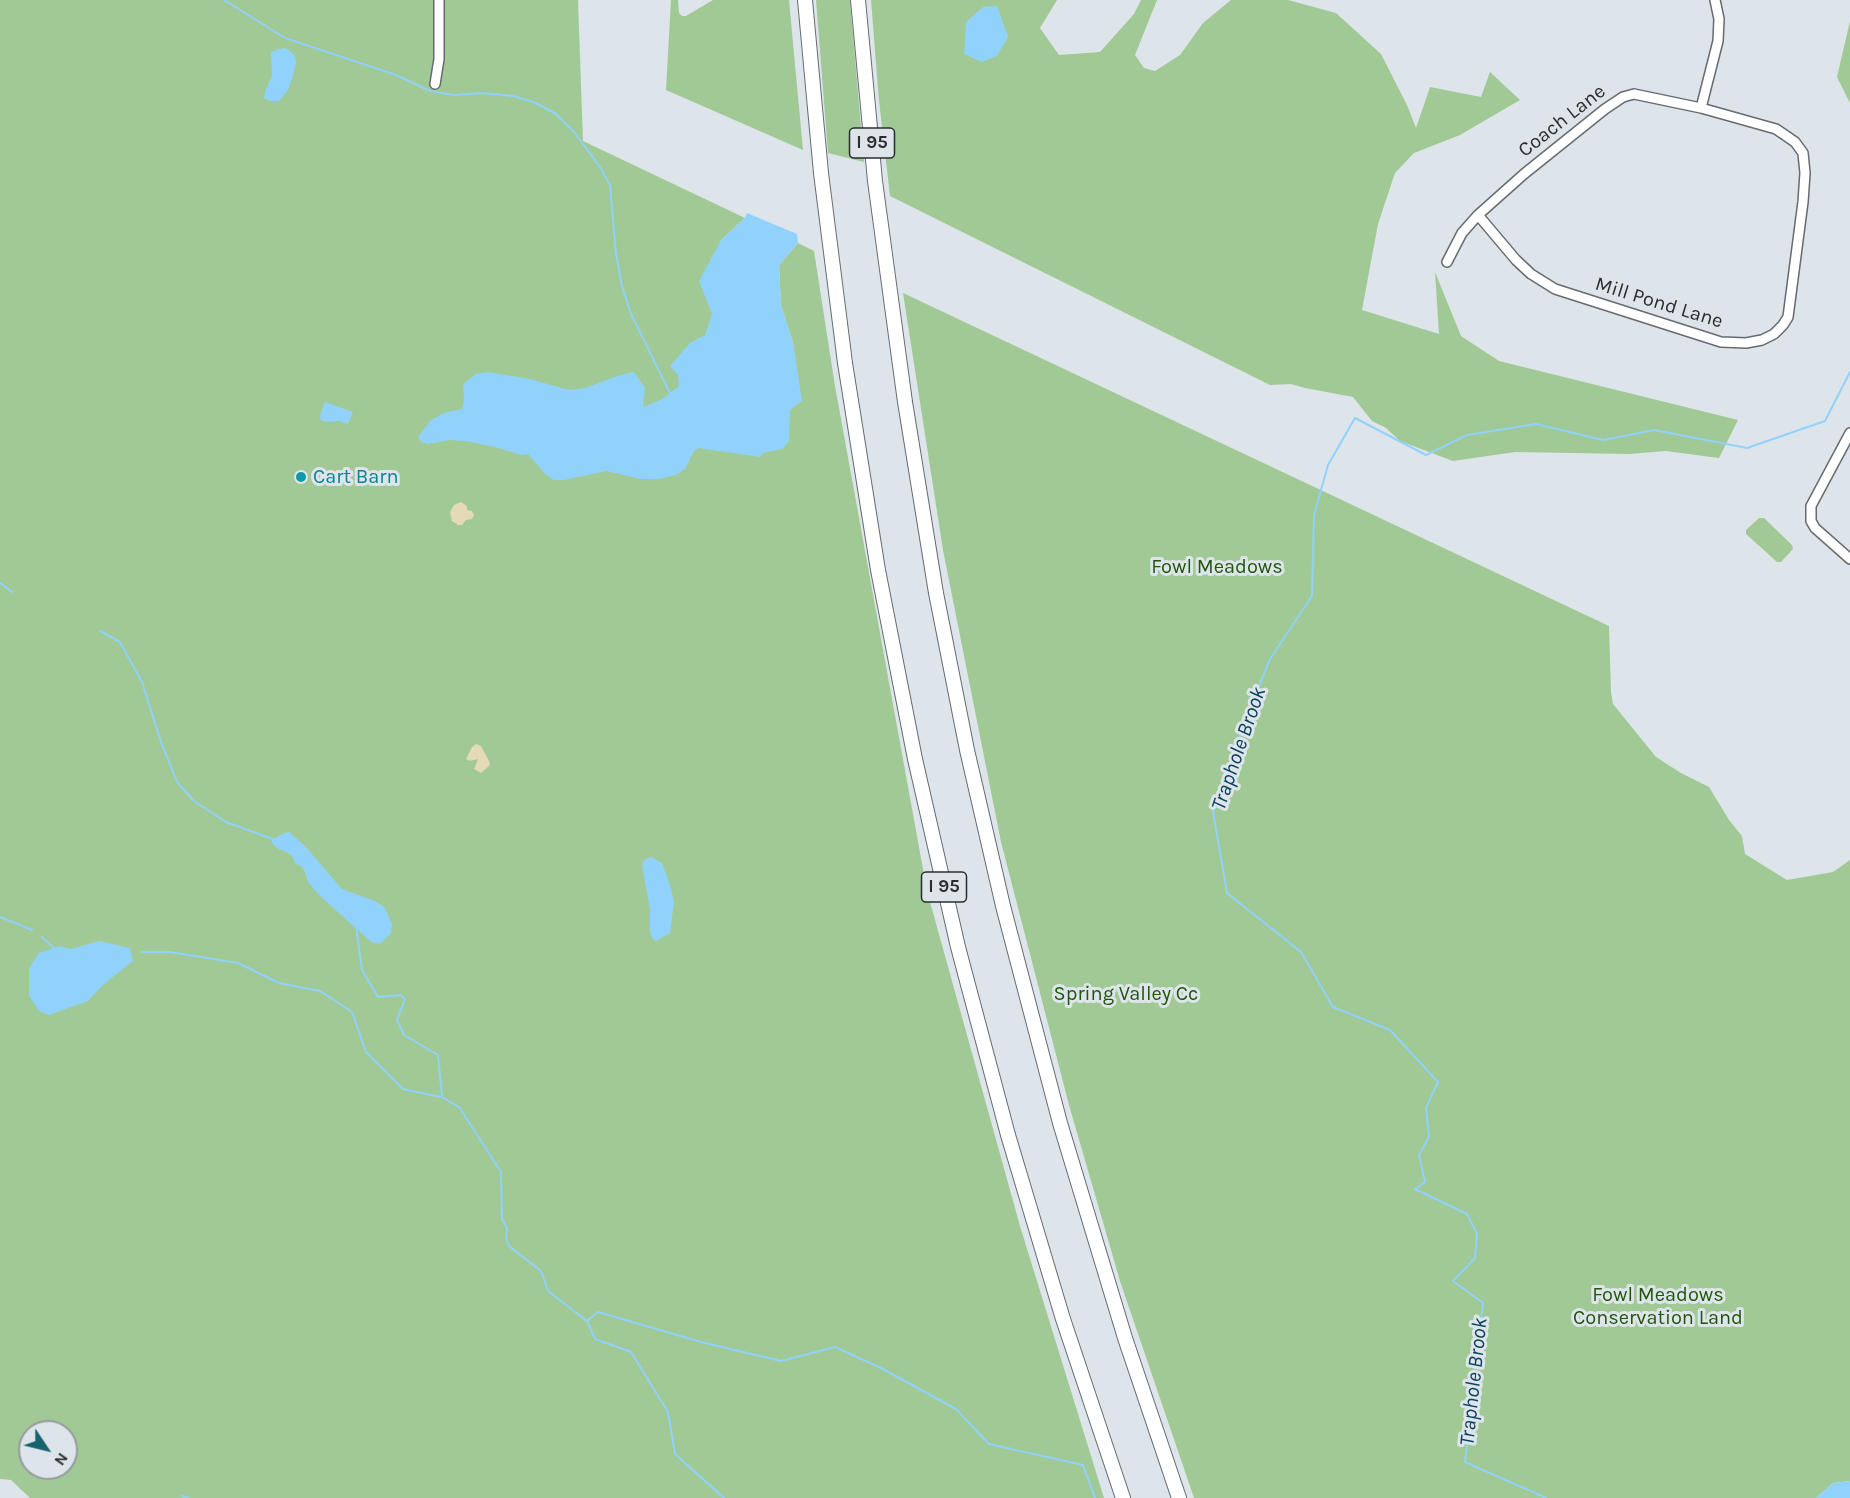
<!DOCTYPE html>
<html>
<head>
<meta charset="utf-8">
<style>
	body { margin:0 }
	#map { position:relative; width:1850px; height:1498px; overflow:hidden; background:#dde5eb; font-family:Karla,sans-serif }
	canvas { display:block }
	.north { position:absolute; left:18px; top:1420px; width:60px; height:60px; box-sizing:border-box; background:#dde5eb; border:2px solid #959ba0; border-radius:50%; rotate:125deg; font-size:16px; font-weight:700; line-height:24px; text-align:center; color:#2a2c2f }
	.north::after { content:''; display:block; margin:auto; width:21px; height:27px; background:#16636e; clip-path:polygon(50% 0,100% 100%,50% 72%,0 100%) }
</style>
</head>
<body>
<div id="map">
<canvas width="1850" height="1498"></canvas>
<div class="north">N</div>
</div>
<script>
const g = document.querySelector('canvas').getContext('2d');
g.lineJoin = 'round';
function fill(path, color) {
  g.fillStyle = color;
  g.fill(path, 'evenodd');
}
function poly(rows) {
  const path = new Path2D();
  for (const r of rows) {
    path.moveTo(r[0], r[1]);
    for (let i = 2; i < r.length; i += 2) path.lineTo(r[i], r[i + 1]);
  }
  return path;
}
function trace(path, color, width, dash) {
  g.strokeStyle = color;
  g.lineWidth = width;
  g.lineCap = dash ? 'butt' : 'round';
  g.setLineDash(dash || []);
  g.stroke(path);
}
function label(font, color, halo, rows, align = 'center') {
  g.font = font + ' Karla,sans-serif';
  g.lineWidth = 6;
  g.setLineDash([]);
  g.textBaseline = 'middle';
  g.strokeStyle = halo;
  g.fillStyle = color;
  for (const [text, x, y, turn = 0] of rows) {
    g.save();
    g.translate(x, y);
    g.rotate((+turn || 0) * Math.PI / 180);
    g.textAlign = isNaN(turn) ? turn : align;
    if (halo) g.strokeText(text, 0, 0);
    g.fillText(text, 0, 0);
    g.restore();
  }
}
const green = poly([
	[0,0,578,0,583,141,745,218,721,240,801,400,793,343,781,305,779,265,798,243,814,251,835,386,927,891,1020,1226,1104,1498,30,1498,11,1480,0,1479],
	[30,1432,66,1432,66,1468,30,1468],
	[671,0,678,0,679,13,682,16,686,16,713,0,789,0,803,150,666,90],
	[816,0,850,0,864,162,828,153],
	[871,0,1057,0,1040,28,1059,55,1100,52,1134,14,1141,0,1157,0,1135,55,1144,68,1155,71,1180,55,1203,23,1231,0,1288,0,1336,13,1381,54,1407,105,1416,128,1430,87,1481,97,1490,72,1520,100,1460,135,1414,153,1395,173,1378,224,1362,310,1439,334,1435,272,1461,336,1499,361,1738,420,1719,458,1666,451,1629,454,1515,452,1453,461,1400,441,1386,428,1372,421,1353,397,1305,388,1291,384,1270,385,890,196,879,101],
	[1850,21,1850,103,1837,77],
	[903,293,1609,626,1611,692,1613,704,1656,757,1681,773,1709,787,1729,820,1742,836,1745,854,1787,880,1833,872,1850,860,1850,1481,1833,1483,1816,1498,1194,1498,1120,1281,1069,1105,1001,842,943,550],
	[1759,518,1764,518,1792,545,1793,549,1781,562,1777,562,1746,534,1746,530]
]);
const sand = poly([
	[461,502,467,506,467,510,472,511,474,515,472,519,466,520,462,525,458,525,452,521,450,512,454,505],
	[476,744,481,746,490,763,489,766,481,773,474,769,478,759,470,761,466,759,472,747]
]);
const water = poly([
	[997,6,1008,37,997,56,982,62,964,54,966,22,983,7],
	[283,48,288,49,295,56,296,62,292,79,288,90,279,101,269,101,264,98,265,91,272,76,271,52],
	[747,213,797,234,798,243,779,265,781,305,793,343,802,401,790,410,789,441,782,449,763,453,760,457,699,448,694,451,685,469,678,474,660,479,641,479,606,471,564,480,554,480,546,475,528,454,521,455,495,447,465,441,449,440,428,444,421,442,418,437,431,420,444,413,462,409,464,400,463,384,476,374,488,372,530,379,569,390,585,388,617,376,634,372,645,388,643,407,662,399,679,386,678,375,670,366,690,343,705,335,712,314,699,281,721,240,745,218],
	[325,402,353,412,348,424,339,421,327,422,321,420,320,416],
	[289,832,305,846,342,889,375,901,385,908,392,924,391,933,384,940,379,944,371,942,319,895,308,882,305,872,301,866,295,863,292,855,275,847,271,841,282,834],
	[651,857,662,863,671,888,674,902,670,933,656,941,653,939,650,933,650,909,642,866,644,860],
	[99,941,130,948,133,961,103,985,88,1001,49,1015,39,1011,29,996,29,968,39,953,59,946,71,949],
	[1850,1481,1850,1498,1816,1498,1833,1483]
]);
const stream = poly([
	[224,0,285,38,396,75,430,91,454,95,483,93,513,96,534,102,556,114,575,133,600,167,610,185,616,254,622,286,631,314,670,393],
	[0,583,12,592],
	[100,631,120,642,142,682,161,742,177,782,194,801,226,822,275,840],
	[0,917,32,930],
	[356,926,362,970,378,997,400,995,405,999,397,1020,404,1035,438,1055,442,1097,459,1107,501,1172,502,1219,507,1228,506,1238,509,1246,541,1271,548,1291,587,1321,595,1339,631,1352,668,1412,675,1454,724,1498],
	[42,937,55,949],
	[142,952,170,952,238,963,279,983,320,991,352,1012,366,1052,403,1089,441,1097],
	[587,1321,598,1312,701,1342,781,1361,835,1347,881,1368,956,1409,989,1444,1083,1465,1095,1498],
	[182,1496,189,1498],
	[1546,1498,1465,1462,1483,1303,1453,1281,1475,1258,1477,1234,1467,1214,1415,1189,1425,1182,1419,1155,1429,1137,1426,1108,1438,1082,1390,1030,1333,1007,1301,952,1227,893,1213,812,1250,708,1270,659,1312,596,1314,515,1328,465,1355,418,1426,455,1467,435,1536,424,1603,440,1654,430,1747,448,1825,421,1850,372]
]);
const minor = poly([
	[435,84,439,59,439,0],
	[1478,215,1516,260,1531,274,1555,289,1721,342,1746,343,1762,340,1774,334,1783,325,1788,317,1803,202,1805,173,1803,153,1795,142,1776,129,1701,108],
	[1447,262,1462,233,1478,215,1524,174,1605,109,1623,97,1634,94,1701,108,1718,41,1719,19,1715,0],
	[1850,433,1811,506,1811,521,1815,528,1850,559]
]);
const highway = poly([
	[805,0,821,173,845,363,878,570,915,759,958,947,1008,1135,1063,1319,1123,1498],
	[858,0,875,181,905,402,936,593,967,750,1003,906,1060,1123,1125,1338,1179,1498]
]);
const markers = [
	[301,477,6,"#0f9aa8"]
];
const shields = [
	[872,143,45],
	[944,887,45]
];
const shieldNames = [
	["I 95",872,143],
	["I 95",944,887]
];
const streetNames = [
	["Coach Lane",1562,121,-38],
	["Mill Pond Lane",1659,303,17]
];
const cultureNames = [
	["Cart Barn",313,477]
];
const parkNames = [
	["Fowl Meadows",1217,567],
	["Spring Valley Cc",1126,994],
	["Fowl Meadows",1658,1295],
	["Conservation Land",1658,1318]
];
const waterNames = [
	["Traphole Brook",1239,749,-71],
	["Traphole Brook",1474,1382,-84]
];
fill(green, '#a1c995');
fill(sand, '#e4dab5');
fill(water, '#91d2fc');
trace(stream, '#91d2fc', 2);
trace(minor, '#656b70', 12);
trace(highway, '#656b70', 16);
trace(minor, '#fff', 9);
trace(highway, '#fff', 14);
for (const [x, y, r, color] of markers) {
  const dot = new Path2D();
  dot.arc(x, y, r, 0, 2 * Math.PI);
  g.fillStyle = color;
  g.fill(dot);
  trace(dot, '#dde5eb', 2);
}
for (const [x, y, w] of shields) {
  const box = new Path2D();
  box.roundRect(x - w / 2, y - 15, w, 30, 4.5);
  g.fillStyle = '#dde5eb';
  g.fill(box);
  trace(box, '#2a2c2f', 1.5);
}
label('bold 18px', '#2a2c2f', null, shieldNames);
label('20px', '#2a2c2f', '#dde5eb', streetNames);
label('20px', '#0d838f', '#dde5eb', cultureNames, 'left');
label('20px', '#215609', '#dde5eb', parkNames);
label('italic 21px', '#0c415d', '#dde5eb', waterNames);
</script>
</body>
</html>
